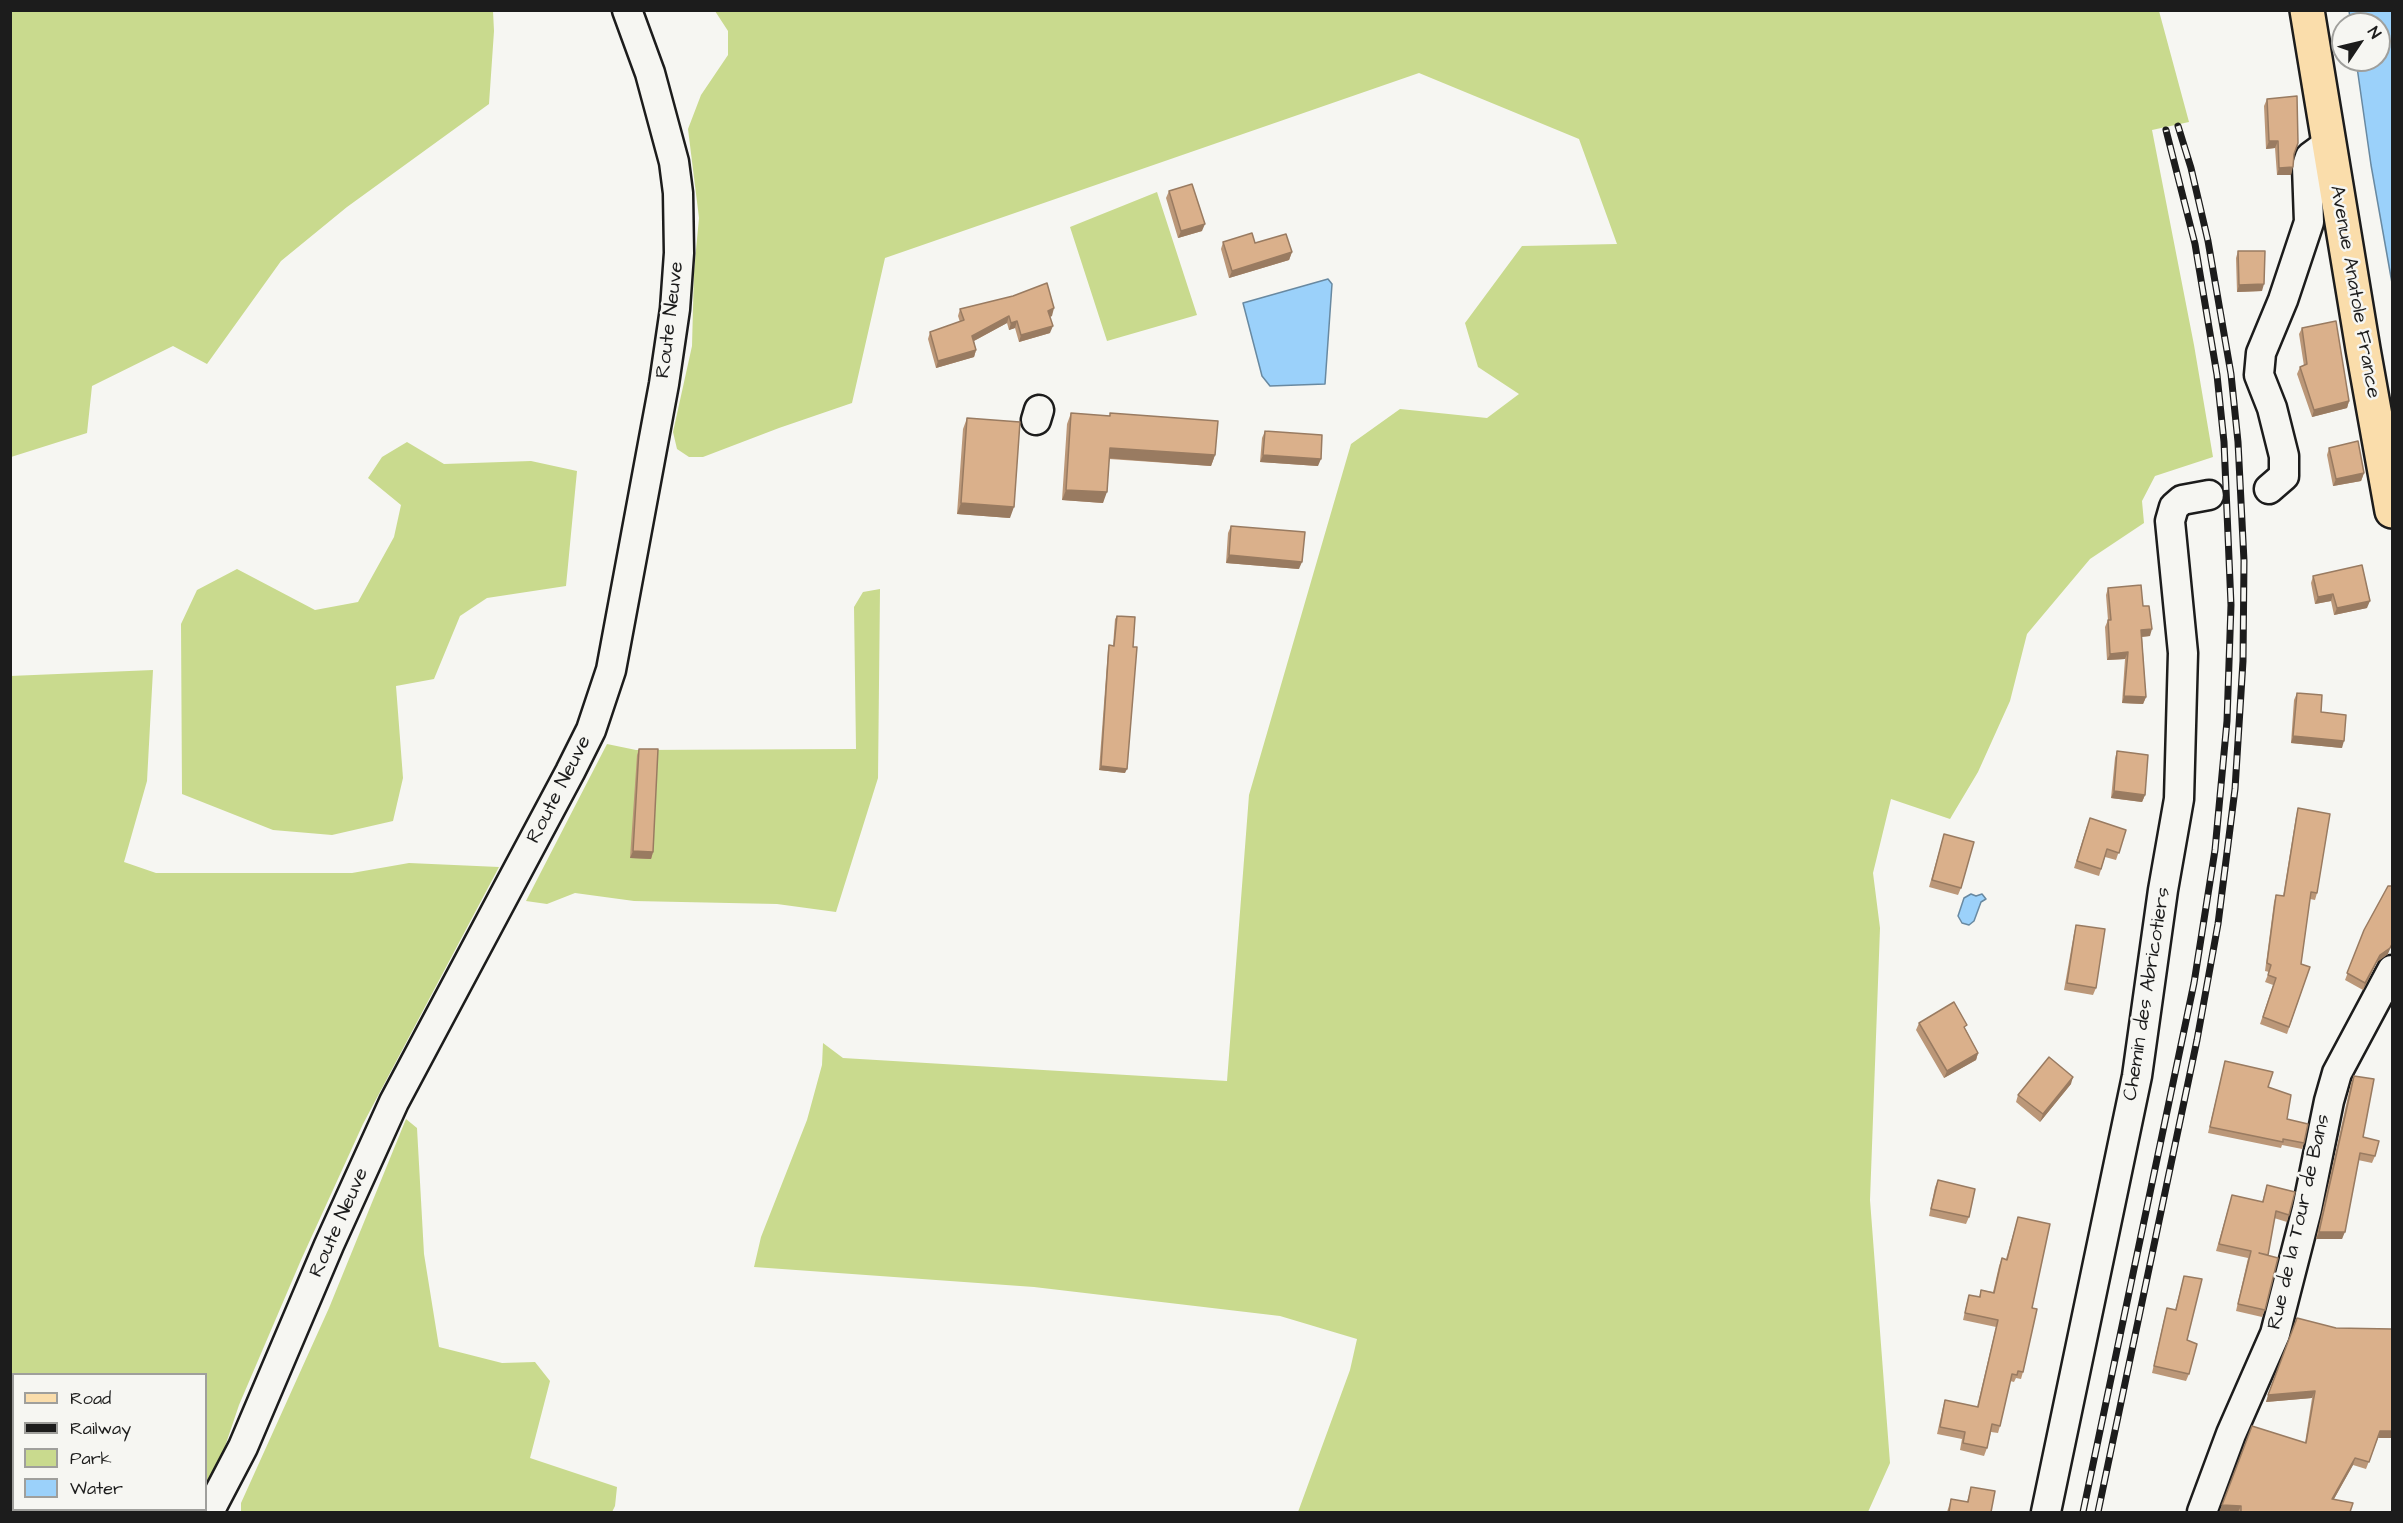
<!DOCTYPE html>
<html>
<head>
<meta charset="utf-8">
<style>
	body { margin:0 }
	#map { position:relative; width:2403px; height:1523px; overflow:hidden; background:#f6f6f2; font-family:"Architects Daughter",sans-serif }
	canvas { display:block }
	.frame { position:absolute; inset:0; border:12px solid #1c1c1c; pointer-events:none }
	.legend { position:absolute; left:12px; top:1373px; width:195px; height:138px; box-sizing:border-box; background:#f6f6f2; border:2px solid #9f9f9c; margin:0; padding:8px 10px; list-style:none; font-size:18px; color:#1c1c1c }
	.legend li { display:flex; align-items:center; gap:12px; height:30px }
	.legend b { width:30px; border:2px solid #9f9f9c }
	.north { position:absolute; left:2331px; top:12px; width:60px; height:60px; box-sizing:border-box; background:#f6f6f2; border:2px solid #9f9f9c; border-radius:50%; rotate:55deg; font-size:16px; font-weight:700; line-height:24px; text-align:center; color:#1c1c1c }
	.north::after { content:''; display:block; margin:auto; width:21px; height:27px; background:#1c1c1c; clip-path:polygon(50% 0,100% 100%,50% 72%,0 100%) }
</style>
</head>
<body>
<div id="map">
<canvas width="2403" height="1523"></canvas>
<div class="frame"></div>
<ul class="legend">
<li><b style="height:8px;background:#faddab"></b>Road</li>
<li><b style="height:8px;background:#1c1c1c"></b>Railway</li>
<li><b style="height:16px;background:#c9da8e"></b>Park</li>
<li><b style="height:16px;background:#9bd1fa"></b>Water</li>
</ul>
<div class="north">N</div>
</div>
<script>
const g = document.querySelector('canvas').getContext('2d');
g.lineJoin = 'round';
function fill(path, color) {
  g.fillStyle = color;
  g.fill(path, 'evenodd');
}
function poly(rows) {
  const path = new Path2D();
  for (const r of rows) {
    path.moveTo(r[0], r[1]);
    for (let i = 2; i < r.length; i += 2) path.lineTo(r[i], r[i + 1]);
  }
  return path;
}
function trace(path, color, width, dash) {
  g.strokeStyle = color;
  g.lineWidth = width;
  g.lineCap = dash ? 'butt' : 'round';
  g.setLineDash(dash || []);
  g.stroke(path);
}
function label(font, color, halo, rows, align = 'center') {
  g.font = font + ' "Architects Daughter",sans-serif';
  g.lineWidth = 5;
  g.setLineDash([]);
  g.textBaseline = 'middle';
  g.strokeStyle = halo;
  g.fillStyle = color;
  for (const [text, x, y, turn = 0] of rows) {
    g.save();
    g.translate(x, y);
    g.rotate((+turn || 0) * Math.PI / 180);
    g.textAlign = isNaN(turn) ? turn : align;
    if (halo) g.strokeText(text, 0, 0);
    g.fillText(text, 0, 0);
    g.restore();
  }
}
const green = poly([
	[10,11,493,11,494,31,489,104,347,207,281,261,207,364,173,346,92,386,87,433,11,457],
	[715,11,2159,11,2189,122,2152,130,2194,345,2213,457,2155,476,2142,501,2144,523,2090,559,2027,634,2010,701,1978,772,1950,819,1891,799,1873,873,1880,928,1870,1200,1890,1463,1868,1512,1298,1512,1350,1370,1357,1339,1280,1316,1034,1287,754,1267,761,1237,807,1120,822,1065,823,1043,843,1058,1227,1081,1249,795,1351,444,1400,409,1487,418,1519,394,1478,367,1465,323,1522,246,1617,244,1579,139,1419,73,885,258,852,403,779,428,703,457,689,457,677,449,673,432,692,346,694,271,699,218,688,129,701,95,728,55,728,31],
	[1157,192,1197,315,1107,341,1070,227],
	[407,442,444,464,531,461,577,471,566,586,487,598,460,616,434,679,396,686,403,778,393,821,332,835,273,830,182,794,181,624,197,590,237,569,315,610,358,602,394,537,401,505,368,478,382,457],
	[880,589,878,778,836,912,777,904,634,901,575,893,547,904,526,901,607,744,636,750,856,749,854,607,863,592],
	[153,670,147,781,124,862,156,873,352,873,409,863,499,867,363,1124,301,1260,239,1405,213,1482,206,1494,206,1374,14,1374,14,1510,196,1510,195,1512,11,1512,10,676],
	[406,1119,417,1128,424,1254,439,1347,502,1363,535,1362,550,1381,530,1458,617,1487,615,1506,612,1512,241,1512,241,1503,329,1308]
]);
const water = poly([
	[2349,11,2392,11,2392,283,2371,165,2356,60,2379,60,2379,24,2351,24,2349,11],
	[1328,279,1332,284,1325,384,1270,386,1262,376,1243,303,1328,279],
	[1971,894,1976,896,1982,894,1986,899,1981,902,1974,921,1969,925,1962,923,1958,916,1964,898,1971,894]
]);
const minor = poly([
	[1036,420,1039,410],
	[2269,489,2284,476,2284,456,2272,408,2259,375,2261,353,2283,300,2309,222,2307,166,2310,157,2329,143],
	[209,1512,243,1447,329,1245,394,1102,570,772,591,730,611,670,664,384,675,309,679,253,678,193,674,162,650,73,627,10],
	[2046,1512,2137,1076,2163,890,2179,799,2183,653,2170,521,2174,507,2182,500,2209,495],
	[2202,1512,2231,1434,2275,1334,2307,1209,2329,1101,2337,1073,2392,970]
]);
const major = poly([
	[2307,10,2363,349,2392,511]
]);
const rail = poly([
	[2083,1512,2194,983,2215,850,2227,721,2231,605,2224,442,2217,375,2195,244,2166,130],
	[2098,1512,2197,1040,2218,924,2235,789,2243,661,2244,561,2238,442,2231,374,2208,241,2191,168,2178,126]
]);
const wall = poly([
	[2267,99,2294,154,2291,175,2277,175,2275,148,2266,149,2264,106],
	[1169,191,1202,231,1178,238,1166,198],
	[1223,242,1255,243,1292,252,1289,260,1229,278,1221,249],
	[2238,251,2262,291,2237,292,2236,258],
	[960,309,1052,316,1050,317,1050,333,1019,342,1015,328,1009,330,1007,323,974,341,976,350,974,357,936,368,928,339,930,332,960,322,958,316],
	[2302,328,2349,401,2347,408,2312,417,2297,374,2300,367,2304,366,2299,334],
	[1071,413,1215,455,1211,466,1109,459,1103,503,1062,500,1067,424],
	[967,418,1010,518,957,514,963,429],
	[1265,431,1318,466,1260,462,1262,438],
	[2329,448,2364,473,2361,481,2333,486,2327,455],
	[1231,526,1299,569,1226,563,1228,533],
	[2313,576,2367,608,2334,615,2331,601,2315,604,2311,583],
	[2108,588,2143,606,2150,636,2142,637,2146,697,2143,704,2122,703,2125,659,2107,660,2105,627,2108,620,2106,595],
	[1117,616,1125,773,1099,770,1108,649,1109,645,1113,646,1115,619],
	[2297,693,2321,712,2342,748,2291,743,2294,700],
	[639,749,653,852,651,859,630,858,637,755],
	[2117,751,2145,795,2142,802,2111,798,2115,758],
	[2298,808,2317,893,2315,900,2310,899,2301,964,2310,967,2287,1034,2260,1024,2273,985,2265,982,2269,972,2265,971,2274,902,2276,895,2283,896,2296,816],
	[2087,826,2126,830,2116,860,2105,857,2099,876,2074,868],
	[1944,834,1961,888,1958,895,1929,887],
	[2076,925,2096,988,2093,995,2064,990,2074,933],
	[2364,930,2388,954,2377,962,2363,990,2345,980],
	[1919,1023,1966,1030,1978,1053,1976,1060,1944,1078,1916,1030],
	[2225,1061,2268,1087,2287,1119,2304,1143,2302,1149,2282,1145,2281,1148,2208,1133],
	[2354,1076,2363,1137,2375,1156,2372,1163,2358,1160,2342,1239,2316,1239,2351,1083],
	[2071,1084,2040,1122,2016,1102,2018,1095],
	[1938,1180,1969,1217,1966,1224,1929,1216,1935,1187],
	[2267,1185,2289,1215,2287,1222,2274,1218,2268,1255,2265,1310,2262,1317,2236,1311,2248,1258,2216,1251,2232,1195,2262,1202],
	[2018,1217,2032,1308,2023,1372,2021,1379,2016,1378,2014,1382,2010,1381,2000,1426,1998,1433,1991,1432,1987,1448,1984,1456,1960,1450,1962,1439,1937,1434,1943,1407,1945,1400,1977,1407,1996,1327,1963,1320,1967,1302,1969,1295,1979,1297,1981,1290,1993,1292,1999,1266,2002,1258,2006,1259],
	[2184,1276,2189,1374,2186,1381,2152,1373,2165,1315,2167,1308,2175,1310],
	[2297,1318,2378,1438,2366,1469,2353,1465,2334,1499,2350,1512,2219,1512,2305,1443,2312,1398,2266,1402],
	[1971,1487,1991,1512,1947,1512,1951,1499,1967,1502]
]);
const shadedWall = poly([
	[2269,141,2278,141,2275,148,2266,149],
	[2293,167,2291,175,2277,175,2279,168],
	[1205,224,1202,231,1178,238,1181,231],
	[1292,252,1289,260,1229,278,1232,271],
	[2264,284,2262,291,2237,292,2239,285],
	[1054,308,1052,316,1045,318,1048,311],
	[1009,316,1007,323,970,343,972,336],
	[1017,321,1015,328,1009,330,1011,323],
	[1053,326,1050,333,1019,342,1021,335],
	[976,350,974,357,936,368,938,361],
	[2349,401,2347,408,2312,417,2314,410],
	[1110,448,1215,455,1211,466,1106,458],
	[1263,455,1321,459,1318,466,1260,462],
	[2364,473,2361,481,2333,486,2336,479],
	[1066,490,1107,492,1103,503,1062,500],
	[961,503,1014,507,1010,518,957,514],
	[1229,555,1302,562,1299,569,1226,563],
	[2333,594,2331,601,2315,604,2318,597],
	[2370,601,2367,608,2334,615,2337,608],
	[2152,629,2150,636,2139,637,2141,630],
	[2128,652,2125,659,2107,660,2110,654],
	[2124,696,2146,697,2143,704,2122,703],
	[2293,736,2344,741,2342,748,2291,743],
	[1101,766,1127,769,1125,773,1099,770],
	[2114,791,2145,795,2142,802,2111,798],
	[633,851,653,852,651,859,630,858],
	[2392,944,2388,954,2377,962,2363,990,2365,983,2380,955],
	[1978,1053,1976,1060,1944,1078,1947,1071],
	[2073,1077,2071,1084,2040,1122,2043,1114],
	[2319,1232,2345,1232,2342,1239,2316,1239],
	[2315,1391,2312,1398,2266,1402,2268,1395],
	[2380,1431,2392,1431,2392,1438,2378,1438],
	[2355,1458,2353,1465,2330,1506,2332,1499],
	[2222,1505,2241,1506,2238,1512,2219,1512]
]);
const building = poly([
	[2297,96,2298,143,2294,154,2293,167,2279,168,2278,141,2269,141,2267,99,2297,96],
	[1192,184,1205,224,1181,231,1169,191,1192,184],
	[1252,233,1255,243,1286,234,1292,252,1232,271,1223,242,1252,233],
	[2238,251,2265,251,2264,284,2239,285,2238,251],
	[1047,283,1054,308,1048,311,1053,326,1021,335,1017,321,1011,323,1009,316,972,336,976,350,938,361,930,332,964,320,960,309,1013,296,1047,283],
	[2336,321,2349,401,2314,410,2300,367,2307,364,2302,328,2336,321],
	[1071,413,1110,416,1110,413,1218,421,1215,455,1110,448,1107,492,1066,490,1071,413],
	[967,418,1020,422,1014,507,961,503,967,418],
	[1265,431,1322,435,1321,459,1263,455,1265,431],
	[2358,441,2364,473,2336,479,2329,448,2358,441],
	[1231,526,1305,532,1302,562,1229,555,1231,526],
	[2362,565,2370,601,2337,608,2333,594,2318,597,2313,576,2362,565],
	[2141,585,2143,606,2149,606,2152,629,2141,630,2146,697,2124,696,2128,652,2110,654,2108,620,2111,620,2108,588,2141,585],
	[1117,616,1135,617,1133,647,1137,647,1127,769,1101,766,1109,645,1114,646,1117,616],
	[2297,693,2322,695,2321,712,2346,715,2344,741,2293,736,2297,693],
	[639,749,658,749,653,852,633,851,639,749],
	[2117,751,2148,755,2145,795,2114,791,2117,751],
	[2298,808,2330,814,2317,893,2311,892,2301,964,2310,967,2289,1027,2263,1017,2276,978,2268,975,2271,965,2267,963,2276,895,2284,896,2298,808],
	[2090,818,2126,830,2119,853,2107,849,2101,869,2077,861,2090,818],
	[1944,834,1974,842,1961,888,1932,880,1944,834],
	[2388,886,2392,886,2392,944,2390,948,2380,955,2365,983,2347,973,2364,930,2388,886],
	[2076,925,2105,929,2096,988,2067,983,2076,925],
	[1954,1002,1967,1025,1964,1027,1978,1053,1947,1071,1919,1023,1954,1002],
	[2049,1057,2073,1077,2043,1114,2018,1095,2049,1057],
	[2225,1061,2273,1072,2268,1087,2291,1095,2287,1119,2308,1124,2304,1143,2283,1139,2283,1142,2210,1127,2225,1061],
	[2354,1076,2374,1079,2363,1137,2379,1141,2375,1156,2360,1153,2345,1232,2319,1232,2354,1076],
	[1938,1180,1975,1189,1969,1217,1931,1209,1938,1180],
	[2267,1185,2295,1192,2289,1215,2276,1211,2268,1255,2259,1253,2278,1258,2265,1310,2238,1304,2251,1251,2219,1244,2232,1195,2263,1202,2267,1185],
	[2018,1217,2050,1224,2032,1308,2037,1309,2023,1372,2018,1371,2017,1375,2012,1374,2000,1426,1992,1424,1987,1448,1963,1443,1965,1432,1940,1427,1945,1400,1978,1407,1998,1320,1965,1313,1969,1295,1980,1297,1981,1290,1994,1293,2002,1258,2007,1260,2018,1217],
	[2184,1276,2202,1279,2187,1340,2197,1344,2189,1374,2154,1366,2167,1308,2176,1310,2184,1276],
	[2297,1318,2336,1328,2392,1329,2392,1431,2380,1431,2369,1462,2355,1458,2332,1499,2353,1503,2350,1512,2241,1512,2241,1506,2222,1505,2252,1426,2306,1443,2315,1391,2268,1395,2297,1318],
	[1971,1487,1995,1491,1991,1512,1949,1512,1951,1499,1968,1502,1971,1487]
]);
const streetNames = [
	["Avenue Anatole France",2354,292,80],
	["Route Neuve",671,320,-83],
	["Route Neuve",560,790,-63],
	["Chemin des Abricotiers",2148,994,-81],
	["Rue de la Tour de Bans",2300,1222,-77],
	["Route Neuve",340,1223,-66]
];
fill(green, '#c9da8e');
fill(water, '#9bd1fa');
trace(water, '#6889a1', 1.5);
trace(minor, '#1c1c1c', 33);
trace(major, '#1c1c1c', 38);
trace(minor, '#f6f6f2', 28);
trace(major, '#faddab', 33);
trace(rail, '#1c1c1c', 7);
trace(rail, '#f6f6f2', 4.5, [14]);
fill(wall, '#bb9778');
fill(shadedWall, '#997b61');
fill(building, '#dab08b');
trace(building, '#997b61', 1.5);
label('20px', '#1c1c1c', '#f6f6f2', streetNames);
</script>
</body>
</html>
